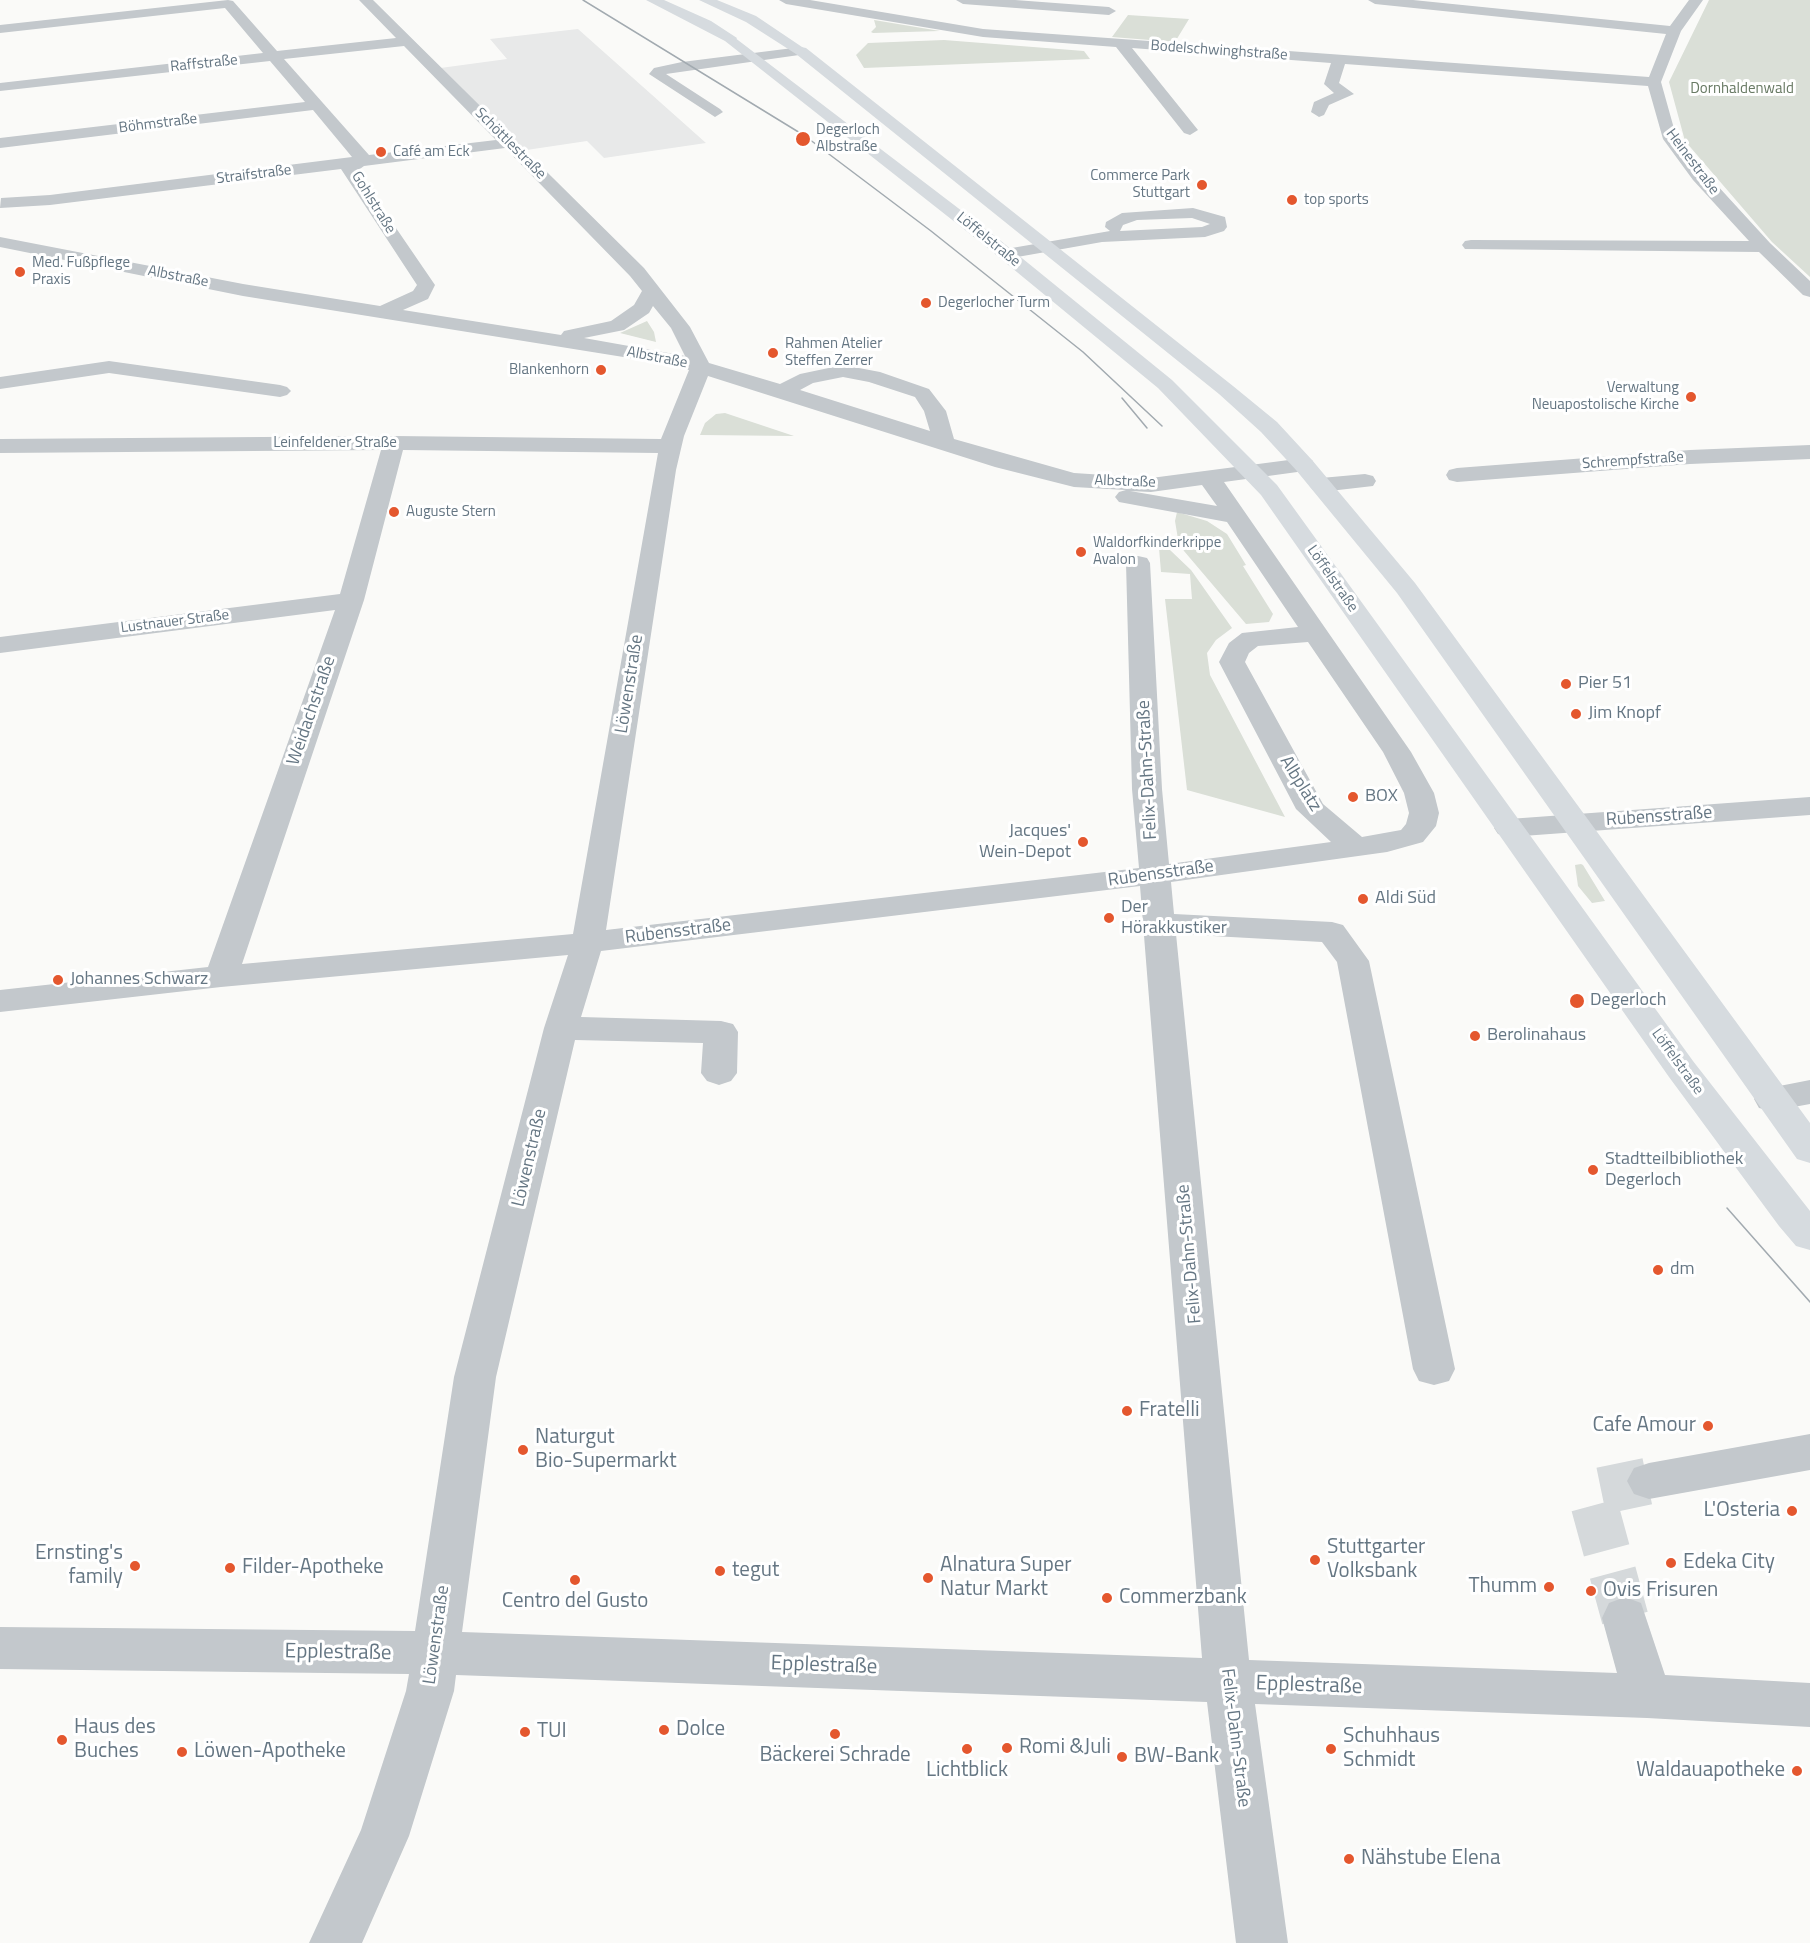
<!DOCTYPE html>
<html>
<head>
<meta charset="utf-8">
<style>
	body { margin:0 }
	canvas { display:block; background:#fafaf8 }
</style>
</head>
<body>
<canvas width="1810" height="1943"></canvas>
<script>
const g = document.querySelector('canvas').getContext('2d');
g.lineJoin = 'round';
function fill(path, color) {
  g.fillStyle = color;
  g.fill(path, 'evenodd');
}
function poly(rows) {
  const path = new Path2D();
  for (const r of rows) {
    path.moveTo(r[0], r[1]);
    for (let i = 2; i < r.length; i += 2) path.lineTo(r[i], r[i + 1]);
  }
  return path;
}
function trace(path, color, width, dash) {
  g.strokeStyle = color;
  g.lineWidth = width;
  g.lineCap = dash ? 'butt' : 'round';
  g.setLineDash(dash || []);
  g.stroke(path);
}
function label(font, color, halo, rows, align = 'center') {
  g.font = font + ' "Titillium Web",sans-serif';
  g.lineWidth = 6;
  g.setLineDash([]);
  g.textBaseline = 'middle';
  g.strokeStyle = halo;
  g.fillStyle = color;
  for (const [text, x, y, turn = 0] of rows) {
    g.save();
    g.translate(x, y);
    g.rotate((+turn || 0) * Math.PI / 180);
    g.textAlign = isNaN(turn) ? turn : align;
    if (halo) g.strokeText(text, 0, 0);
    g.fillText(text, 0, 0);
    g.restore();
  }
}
const built = poly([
	[578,29,706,143,604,158,587,141,513,152,433,69,507,59,490,39]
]);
const green = poly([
	[1709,0,1810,0,1810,277,1772,242,1685,141,1669,82],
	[1128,15,1189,19,1175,42,1112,37],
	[874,20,940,31,873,33,871,32,876,27],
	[944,40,1084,51,1090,59,864,68,856,55,868,43],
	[647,321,654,332,656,342,620,333],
	[725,413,794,436,700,435,705,423,716,414],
	[1177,512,1207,521,1227,534,1246,565,1243,566,1273,614,1269,622,1246,624,1184,551,1178,539,1175,521],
	[1159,548,1170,550,1191,570,1232,628,1216,640,1207,653,1210,675,1285,817,1187,790,1165,599,1192,599,1191,587,1190,574,1161,572],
	[1581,864,1583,865,1605,901,1592,903,1578,886,1575,865]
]);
const minorTunnel = poly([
	[1625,1618,1591,1493,1649,1481]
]);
const minor = poly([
	[228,0,233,1,277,51,396,38,359,0,373,0,644,268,690,327,709,363,780,384,800,374,843,365,880,372,929,389,946,411,954,439,1074,473,1151,478,1304,458,1312,460,1315,465,1312,470,1224,482,1411,752,1434,793,1439,813,1436,826,1423,842,1387,852,1171,882,1174,914,1332,922,1343,925,1369,961,1455,1369,1449,1381,1434,1385,1419,1381,1413,1369,1337,962,1322,942,1176,934,1249,1660,1617,1673,1602,1618,1609,1603,1625,1597,1641,1603,1665,1675,1810,1683,1810,1727,1647,1718,1255,1704,1288,1943,1236,1943,1207,1702,456,1675,454,1691,409,1836,362,1943,309,1943,361,1830,406,1691,409,1674,0,1669,0,1627,415,1631,454,1377,544,1028,568,955,221,987,0,1012,0,990,208,967,335,610,0,653,0,637,340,594,381,450,0,453,0,439,394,436,661,439,689,370,667,364,243,296,0,247,0,237,243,284,380,306,413,291,417,285,341,169,50,205,0,208,1,198,50,195,352,157,313,110,0,148,0,138,305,102,270,61,0,91,0,83,263,53,225,8,0,33,0,25,228,0],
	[404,46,496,140,369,155,284,59,404,46],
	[505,148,630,276,642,291,634,305,611,321,564,331,561,335,403,310,428,299,435,285,357,171,364,166,505,148],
	[653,306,671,328,685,356,584,338,624,330,649,313,653,306],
	[708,376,995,467,1074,487,1126,490,1119,492,1115,497,1119,502,1227,522,1298,627,1242,633,1229,643,1219,662,1296,809,1331,842,1169,864,1162,789,1150,563,1147,558,1138,556,1129,558,1126,563,1132,789,1139,868,606,930,676,470,684,436,708,376],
	[843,377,869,382,915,397,924,411,930,431,800,390,813,383,843,377],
	[403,450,658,453,573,934,242,964,364,600,403,450],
	[1202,485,1217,506,1130,491,1151,492,1202,485],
	[1308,642,1383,752,1404,793,1409,813,1406,824,1401,830,1362,837,1323,804,1245,662,1249,653,1258,646,1308,642],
	[1140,886,1202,1658,462,1632,496,1377,575,1040,703,1043,701,1073,707,1081,719,1085,731,1081,737,1073,738,1032,733,1024,721,1021,581,1017,601,951,1140,886],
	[779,0,810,0,983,29,1649,77,1666,34,1375,4,1368,0,1413,0,1670,26,1689,0,1703,0,1681,31,1661,82,1673,125,1679,138,1705,172,1770,243,1810,281,1810,297,1803,295,1759,252,1465,249,1462,245,1465,241,1471,240,1749,241,1693,180,1663,139,1648,86,1345,64,1339,83,1354,94,1329,105,1324,115,1319,117,1311,112,1314,102,1334,93,1324,84,1331,63,1132,48,1198,130,1190,135,1184,133,1116,47,983,37,786,4,779,0],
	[956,0,1015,0,1109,7,1116,11,1109,15,963,4,956,0],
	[801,47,808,51,806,54,666,74,720,109,723,112,715,117,649,74,654,68,682,62,801,47],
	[1193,208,1225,217,1227,227,1224,231,1205,237,1102,242,1006,259,997,254,1006,249,1110,231,1105,227,1106,222,1122,213,1193,208],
	[1192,218,1210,224,1202,227,1120,231,1123,225,1137,220,1192,218],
	[109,361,280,385,287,387,291,391,287,395,280,397,109,373,0,389,0,377,109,361],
	[1810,445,1810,459,1690,464,1457,482,1449,480,1446,475,1449,470,1457,468,1690,450,1810,445],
	[1365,474,1373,476,1376,481,1373,486,1321,492,1313,490,1309,485,1313,480,1321,478,1365,474],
	[1810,797,1810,815,1509,837,1498,834,1494,828,1498,822,1509,819,1810,797],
	[1810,1080,1810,1104,1772,1111,1759,1108,1754,1099,1759,1090,1810,1080],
	[1810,1434,1810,1470,1649,1499,1634,1494,1627,1481,1634,1468,1649,1463,1810,1434]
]);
const major = poly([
	[730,34,996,237,1172,380,1277,485,1693,1061,1810,1211,1810,1250,1796,1246,1779,1226,1669,1077,1261,495,1158,388,984,245,725,41,725,35,730,34],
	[801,47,806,48,1233,386,1277,422,1312,460,1415,583,1810,1123,1810,1163,1797,1159,1397,593,1296,470,1261,432,1219,394,796,54,794,51,801,47]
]);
const highway = poly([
	[646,0,664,0,711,21,737,38,735,41,725,41,646,0],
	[699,0,717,0,756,16,808,51,801,55,796,54,746,22,699,0]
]);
const tram = poly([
	[583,0,805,136,931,231,1083,352,1162,426],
	[1122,398,1147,428],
	[1727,1208,1810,1302]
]);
const markers = [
	[803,139,8,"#e4572e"],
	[381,152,6,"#e4572e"],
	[1202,185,6,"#e4572e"],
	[1292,200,6,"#e4572e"],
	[20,272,6,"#e4572e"],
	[926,303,6,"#e4572e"],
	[773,353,6,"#e4572e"],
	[601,370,6,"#e4572e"],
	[1691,397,6,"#e4572e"],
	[394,512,6,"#e4572e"],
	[1081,552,6,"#e4572e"],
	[1566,684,6,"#e4572e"],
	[1576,714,6,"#e4572e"],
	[1353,797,6,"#e4572e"],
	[1083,842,6,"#e4572e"],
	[1363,899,6,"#e4572e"],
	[1109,918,6,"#e4572e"],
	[58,980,6,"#e4572e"],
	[1577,1001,8,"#e4572e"],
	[1475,1036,6,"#e4572e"],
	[1593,1170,6,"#e4572e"],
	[1658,1270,6,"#e4572e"],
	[1127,1411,6,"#e4572e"],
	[1708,1426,6,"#e4572e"],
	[523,1450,6,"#e4572e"],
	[1792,1511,6,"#e4572e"],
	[1315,1560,6,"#e4572e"],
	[1671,1563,6,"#e4572e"],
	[135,1566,6,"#e4572e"],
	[230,1568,6,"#e4572e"],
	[720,1571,6,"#e4572e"],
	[928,1578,6,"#e4572e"],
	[575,1580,6,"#e4572e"],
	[1549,1587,6,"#e4572e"],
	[1591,1591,6,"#e4572e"],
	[1107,1598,6,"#e4572e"],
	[664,1730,6,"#e4572e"],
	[525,1732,6,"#e4572e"],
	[835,1734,6,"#e4572e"],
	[62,1740,6,"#e4572e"],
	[1007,1748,6,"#e4572e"],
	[967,1749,6,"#e4572e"],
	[1331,1749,6,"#e4572e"],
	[182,1752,6,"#e4572e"],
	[1122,1757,6,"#e4572e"],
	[1797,1771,6,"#e4572e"],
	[1349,1859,6,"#e4572e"]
];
const farStreetnames = [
	["Bodelschwinghstraße",1219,51,4],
	["Raffstraße",204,64,-6],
	["Böhmstraße",158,124,-7],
	["Schöttlestraße",510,144,45],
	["Heinestraße",1692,162,53],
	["Straifstraße",254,175,-7],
	["Gohlstraße",373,203,58],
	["Löffelstraße",988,240,39],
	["Albstraße",178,277,11],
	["Albstraße",657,358,11],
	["Leinfeldener Straße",335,443],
	["Schrempfstraße",1633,461,-4],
	["Albstraße",1125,482,2],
	["Löffelstraße",1332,579,55],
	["Lustnauer Straße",175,622,-7],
	["Löffelstraße",1677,1062,54]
];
const farParknames = [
	["Dornhaldenwald",1742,89]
];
const farPoinames = [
	["Degerloch",816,130],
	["Albstraße",816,147],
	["Café am Eck",393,152],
	["Commerce Park",1190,176,"right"],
	["Stuttgart",1190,193,"right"],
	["top sports",1304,200],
	["Med. Fußpflege",32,263],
	["Praxis",32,280],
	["Degerlocher Turm",938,303],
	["Rahmen Atelier",785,344],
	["Steffen Zerrer",785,361],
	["Blankenhorn",589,370,"right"],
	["Verwaltung",1679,388,"right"],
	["Neuapostolische Kirche",1679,405,"right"],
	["Auguste Stern",406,512],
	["Waldorfkinderkrippe",1093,543],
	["Avalon",1093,560]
];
const streetNames = [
	["Löwenstraße",630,684,-81],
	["Weidachstraße",312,711,-71],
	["Felix-Dahn-Straße",1148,770,-93],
	["Albplatz",1300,784,58],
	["Rubensstraße",1659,817,-4],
	["Rubensstraße",1161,874,-8],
	["Rubensstraße",678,932,-7],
	["Löwenstraße",530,1158,-77],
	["Felix-Dahn-Straße",1190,1254,-95],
	["Löwenstraße",437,1635,-82],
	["Felix-Dahn-Straße",1235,1738,83]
];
const poiNames = [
	["Pier 51",1578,684],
	["Jim Knopf",1588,714],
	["BOX",1365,797],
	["Jacques'",1071,832,"right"],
	["Wein-Depot",1071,853,"right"],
	["Aldi Süd",1375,899],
	["Der",1121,908],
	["Hörakkustiker",1121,929],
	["Johannes Schwarz",70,980],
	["Degerloch",1590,1001],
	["Berolinahaus",1487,1036],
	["Stadtteilbibliothek",1605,1160],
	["Degerloch",1605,1181],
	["dm",1670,1270]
];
const nearPoinames = [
	["Fratelli",1139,1411],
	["Cafe Amour",1696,1426,"right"],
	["Naturgut",535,1438],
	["Bio-Supermarkt",535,1462],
	["L'Osteria",1780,1511,"right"],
	["Stuttgarter",1327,1548],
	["Volksbank",1327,1572],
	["Ernsting's",123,1554,"right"],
	["family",123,1578,"right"],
	["Edeka City",1683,1563],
	["Alnatura Super",940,1566],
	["Natur Markt",940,1590],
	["Filder-Apotheke",242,1568],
	["tegut",732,1571],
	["Thumm",1537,1587,"right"],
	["Ovis Frisuren",1603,1591],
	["Commerzbank",1119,1598],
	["Centro del Gusto",575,1602,"center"],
	["Haus des",74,1728],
	["Buches",74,1752],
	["Dolce",676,1730],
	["TUI",537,1732],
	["Schuhhaus",1343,1737],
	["Schmidt",1343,1761],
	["Romi &Juli",1019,1748],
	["Löwen-Apotheke",194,1752],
	["Bäckerei Schrade",835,1756,"center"],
	["BW-Bank",1134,1757],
	["Lichtblick",967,1771,"center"],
	["Waldauapotheke",1785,1771,"right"],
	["Nähstube Elena",1361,1859]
];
const nearStreetnames = [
	["Epplestraße",338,1653,1],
	["Epplestraße",824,1666,2],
	["Epplestraße",1309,1686,2]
];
fill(built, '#e8e9e9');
fill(green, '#dadfd7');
trace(minorTunnel, '#d5d9db', 47, [47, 23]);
fill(minor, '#c3c8cc');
fill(major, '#d6dbdf');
fill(highway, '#d6dbdf');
trace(tram, '#a2aab0', 1.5);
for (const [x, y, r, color] of markers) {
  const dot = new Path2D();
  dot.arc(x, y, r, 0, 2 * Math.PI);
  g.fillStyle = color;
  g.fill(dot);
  trace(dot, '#fff', 2);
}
label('15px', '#657683', '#fff', farStreetnames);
label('15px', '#687a64', '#fff', farParknames);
label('15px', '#657683', '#fff', farPoinames, 'left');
label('18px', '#657683', '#fff', streetNames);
label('18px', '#657683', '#fff', poiNames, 'left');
label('21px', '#657683', '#fff', nearPoinames, 'left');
label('21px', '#657683', '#fff', nearStreetnames);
</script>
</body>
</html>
